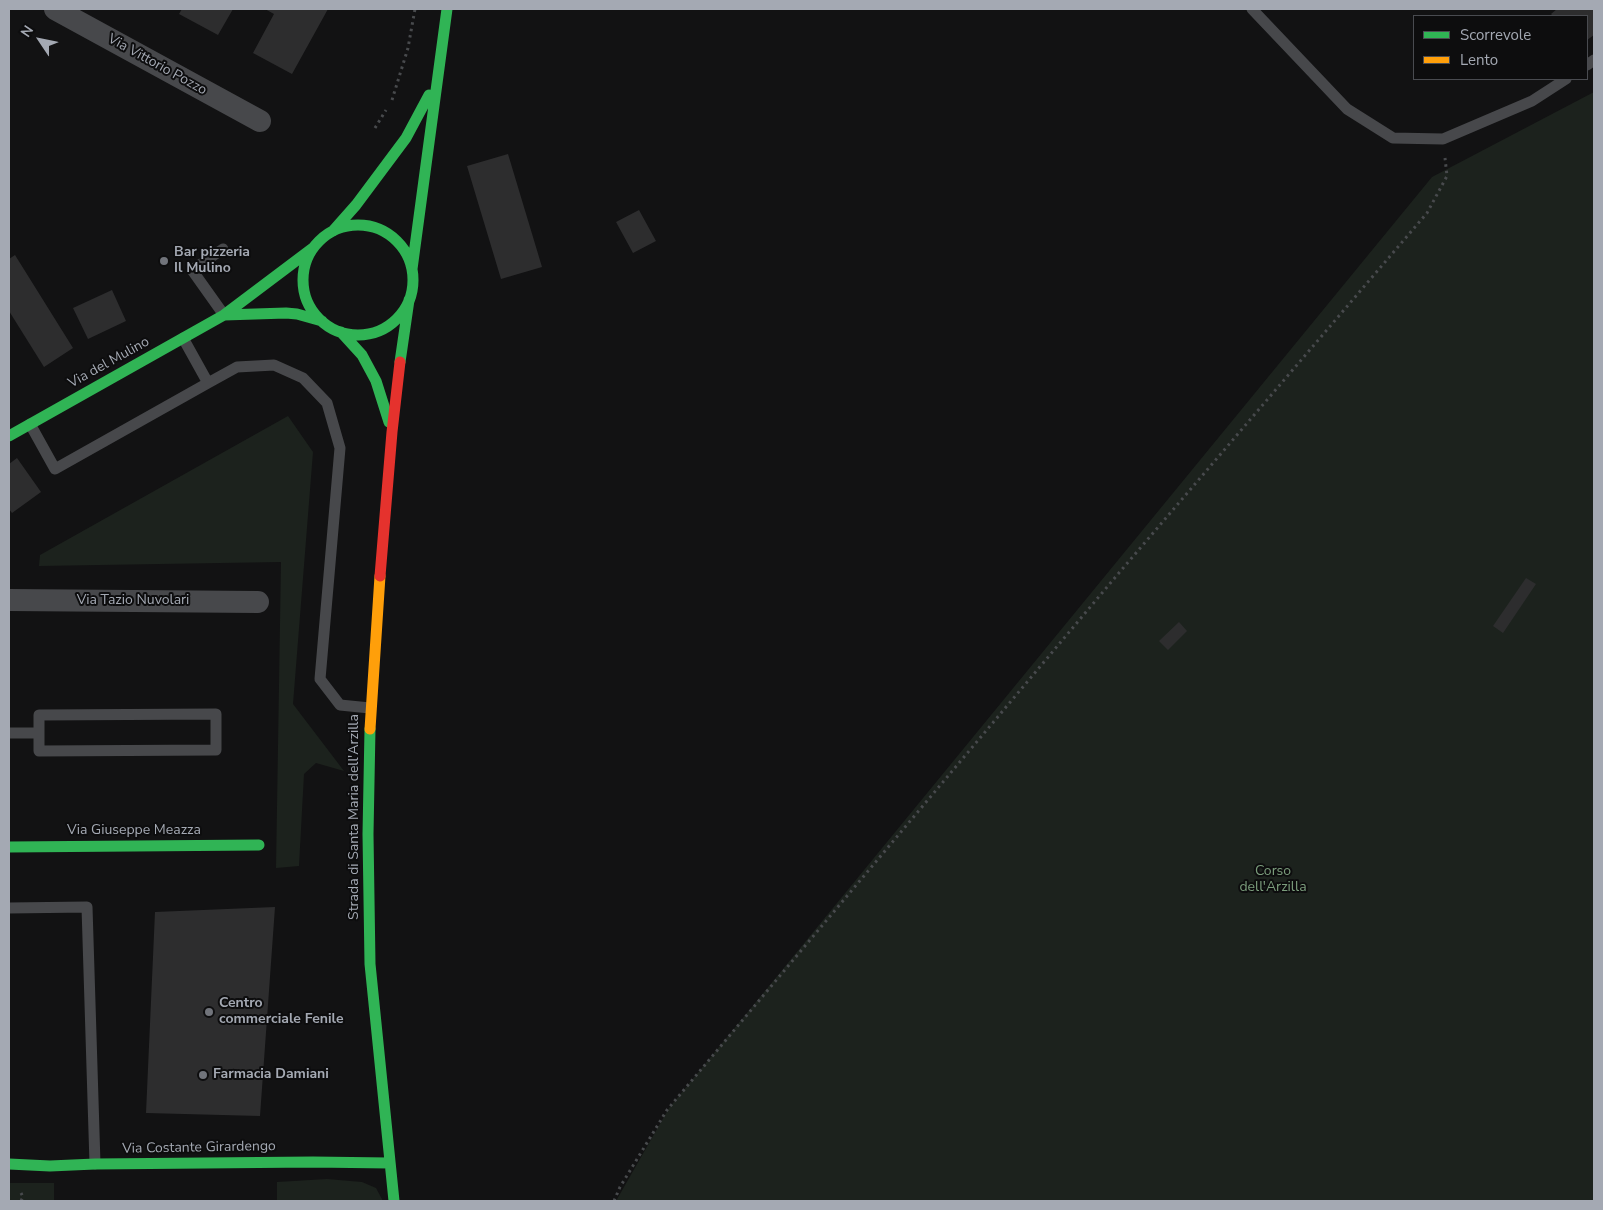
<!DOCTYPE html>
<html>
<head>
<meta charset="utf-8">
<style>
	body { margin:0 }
	#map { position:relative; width:1603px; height:1210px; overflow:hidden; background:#121213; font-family:"Nunito Sans",sans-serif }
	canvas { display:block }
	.frame { position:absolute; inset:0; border:10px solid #a4a9b3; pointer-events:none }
	.legend { position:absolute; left:1413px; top:15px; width:175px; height:65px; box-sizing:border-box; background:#0d0d0e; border:1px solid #494b50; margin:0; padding:6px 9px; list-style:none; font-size:15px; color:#a4a9b3 }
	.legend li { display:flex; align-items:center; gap:10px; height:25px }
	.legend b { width:25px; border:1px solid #494b50 }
	.north { position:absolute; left:15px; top:15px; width:50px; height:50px; -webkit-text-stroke:4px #0d0d0e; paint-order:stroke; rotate:304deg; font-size:14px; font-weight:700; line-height:20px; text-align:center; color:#a4a9b3 }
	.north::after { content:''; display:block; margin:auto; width:18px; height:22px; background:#a4a9b3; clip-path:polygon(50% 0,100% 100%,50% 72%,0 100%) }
</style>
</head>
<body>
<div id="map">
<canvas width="1603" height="1210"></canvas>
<div class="frame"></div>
<ul class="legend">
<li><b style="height:6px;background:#30b455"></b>Scorrevole</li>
<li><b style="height:6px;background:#ff9f0a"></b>Lento</li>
</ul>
<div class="north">N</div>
</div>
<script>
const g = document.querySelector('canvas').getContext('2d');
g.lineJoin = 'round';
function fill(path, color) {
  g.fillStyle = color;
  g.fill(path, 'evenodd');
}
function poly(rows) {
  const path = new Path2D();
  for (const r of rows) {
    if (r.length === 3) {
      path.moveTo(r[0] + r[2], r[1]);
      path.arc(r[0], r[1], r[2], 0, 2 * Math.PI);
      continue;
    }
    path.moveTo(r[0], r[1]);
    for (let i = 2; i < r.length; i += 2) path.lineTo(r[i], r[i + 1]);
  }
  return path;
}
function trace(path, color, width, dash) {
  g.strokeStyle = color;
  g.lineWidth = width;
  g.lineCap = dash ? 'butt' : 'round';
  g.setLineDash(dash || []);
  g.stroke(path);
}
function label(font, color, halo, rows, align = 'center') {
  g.font = font + ' "Nunito Sans",sans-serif';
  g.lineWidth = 4;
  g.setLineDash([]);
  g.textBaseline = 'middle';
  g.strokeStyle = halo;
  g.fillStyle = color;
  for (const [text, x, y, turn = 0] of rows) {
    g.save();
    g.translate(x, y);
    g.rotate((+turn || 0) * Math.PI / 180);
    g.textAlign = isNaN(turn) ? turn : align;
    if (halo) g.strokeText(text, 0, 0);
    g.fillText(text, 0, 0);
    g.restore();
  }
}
const green = poly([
	[1594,92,1594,1201,616,1201,669,1108,1432,177],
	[288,416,313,452,293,704,344,771,316,763,304,774,299,866,276,868,281,562,39,566,40,555],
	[327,1179,362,1182,376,1188,383,1201,277,1201,277,1182],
	[9,1183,54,1183,54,1201,9,1201]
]);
const building = poly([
	[182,9,233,9,218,35,179,14],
	[265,9,328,9,292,74,253,53,274,14],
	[1557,9,1594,9,1594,35,1587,40,1587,16,1553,16,1551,14],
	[508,154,542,267,501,279,467,166],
	[639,210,656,241,633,253,616,222],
	[15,255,73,348,44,367,9,311,9,259],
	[112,290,126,321,88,339,73,308],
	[17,458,41,492,12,513,9,509,9,464],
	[1526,578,1536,584,1503,633,1493,626],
	[1179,622,1187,631,1168,650,1159,641],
	[275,907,260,1116,146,1113,155,912]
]);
const path = poly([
	[392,100,408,48,415,9],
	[375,128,386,110],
	[21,1201,23,1197,21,1193],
	[614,1201,620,1187,667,1110,1118,574,1427,213,1447,176,1445,158]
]);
const lane = poly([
	[1252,9,1347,109,1393,138,1443,139,1532,101,1566,79],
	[1587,65,1594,60],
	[223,249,192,270,224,315],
	[208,383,237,367,274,365,303,378,327,403,340,448,320,679,340,705,370,708],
	[30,424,55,469,208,383,183,338],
	[216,714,216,750,39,751,39,715,216,714],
	[9,733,39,733],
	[9,908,87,907,95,1164]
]);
const street = poly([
	[55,9,260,121],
	[9,600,258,602]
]);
const fast = poly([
	[358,280,55],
	[333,231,356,205,406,138,429,95],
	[412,269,447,9],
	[224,315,286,313,297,314,322,321],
	[341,332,362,355,376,381,389,422],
	[400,362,409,300],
	[9,436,224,315,313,248],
	[370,729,368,834,370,964,394,1201],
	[9,847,259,845],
	[9,1164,50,1166,95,1164,313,1162,389,1163]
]);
const slow = poly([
	[370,729,380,576]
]);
const jam = poly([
	[380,576,392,432,400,362]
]);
const markers = [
	[164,261,5,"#71747b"],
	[209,1012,5,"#71747b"],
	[203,1075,5,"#71747b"]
];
const streetNames = [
	["Via Vittorio Pozzo",157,65,29],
	["Via del Mulino",109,363,-29],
	["Via Tazio Nuvolari",133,601],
	["Strada di Santa Maria dell'Arzilla",355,817,-90],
	["Via Giuseppe Meazza",134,831],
	["Via Costante Girardengo",199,1148,-1]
];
const poiNames = [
	["Bar pizzeria",174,253],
	["Il Mulino",174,269],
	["Centro",219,1004],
	["commerciale Fenile",219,1020],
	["Farmacia Damiani",213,1075]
];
const parkNames = [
	["Corso",1273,872],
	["dell'Arzilla",1273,888]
];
fill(green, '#1c221d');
fill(building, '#2d2d2e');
trace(path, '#484a4d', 3, [2.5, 4]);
trace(lane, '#47484b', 11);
trace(street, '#47484b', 22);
trace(fast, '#30b455', 11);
trace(slow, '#ff9f0a', 11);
trace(jam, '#e5322d', 11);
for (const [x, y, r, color] of markers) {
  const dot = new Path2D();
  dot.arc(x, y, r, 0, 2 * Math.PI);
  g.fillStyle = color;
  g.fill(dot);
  trace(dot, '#0d0d0e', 2);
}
label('14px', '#a4a9b3', '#0d0d0e', streetNames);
label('bold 14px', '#a4a9b3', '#0d0d0e', poiNames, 'left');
label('14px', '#7b9d7c', '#0d0d0e', parkNames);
</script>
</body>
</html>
